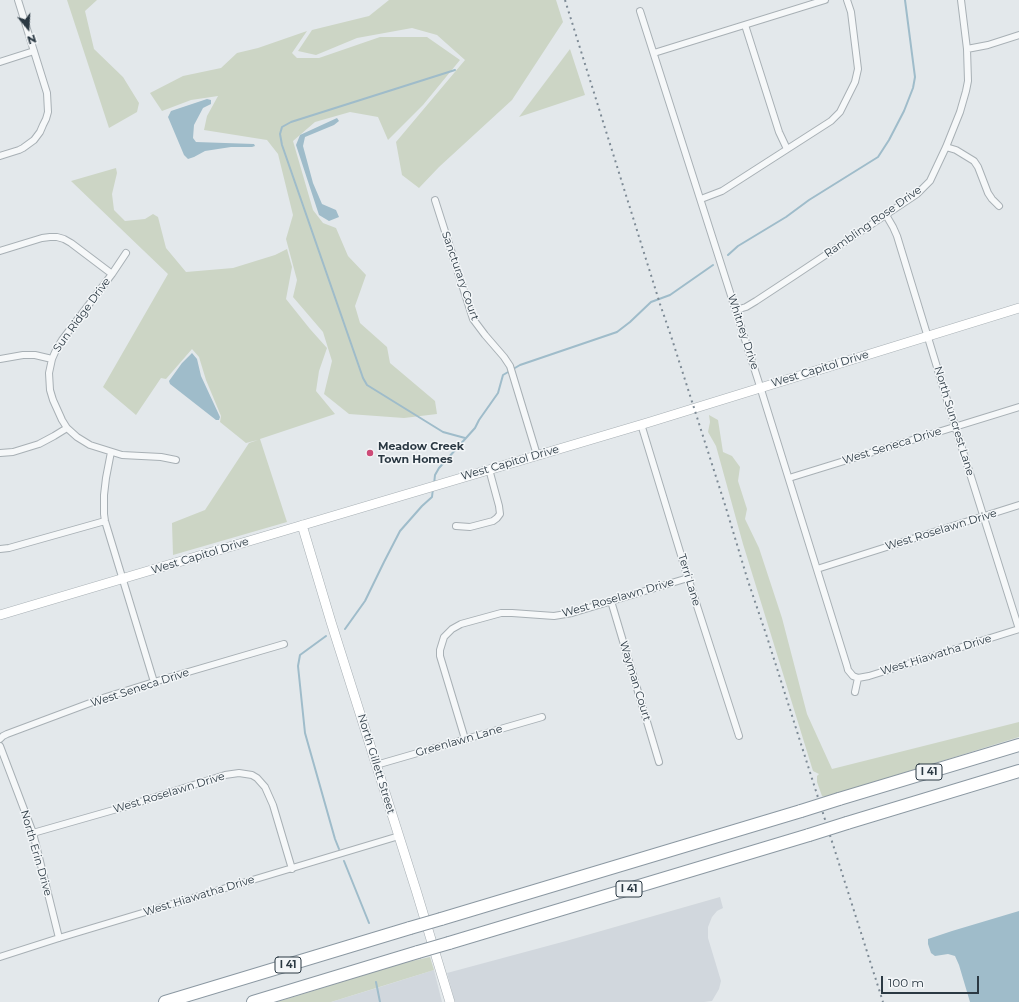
<!DOCTYPE html>
<html>
<head>
<meta charset="utf-8">
<style>
	body { margin:0 }
	#map { position:relative; width:1019px; height:1002px; overflow:hidden; background:#e3e8eb; font-family:Montserrat,sans-serif }
	canvas { display:block }
	.north { position:absolute; left:8px; top:8px; width:40px; height:40px; -webkit-text-stroke:3px #f3f6f8; paint-order:stroke; rotate:162deg; font-size:11px; font-weight:700; line-height:16px; text-align:center; color:#2b3943 }
	.north::after { content:''; display:block; margin:auto; width:14px; height:18px; background:#2b3943; clip-path:polygon(50% 0,100% 100%,50% 72%,0 100%) }
	.scale { position:absolute; left:881px; top:976px; width:98px; height:18px; box-sizing:border-box; border:2px solid #2b3943; border-top:0; padding-left:5px; font-size:12px; line-height:14px; white-space:nowrap; color:#2b3943; -webkit-text-stroke:3px #f3f6f8; paint-order:stroke }
</style>
</head>
<body>
<div id="map">
<canvas width="1019" height="1002"></canvas>
<div class="north">N</div>
<div class="scale">100 m</div>
</div>
<script>
const g = document.querySelector('canvas').getContext('2d');
g.lineJoin = 'round';
function fill(path, color) {
  g.fillStyle = color;
  g.fill(path, 'evenodd');
}
function poly(rows) {
  const path = new Path2D();
  for (const r of rows) {
    path.moveTo(r[0], r[1]);
    for (let i = 2; i < r.length; i += 2) path.lineTo(r[i], r[i + 1]);
  }
  return path;
}
function trace(path, color, width, dash) {
  g.strokeStyle = color;
  g.lineWidth = width;
  g.lineCap = dash ? 'butt' : 'round';
  g.setLineDash(dash || []);
  g.stroke(path);
}
function label(font, color, halo, rows, align = 'center') {
  g.font = font + ' Montserrat,sans-serif';
  g.lineWidth = 3;
  g.setLineDash([]);
  g.textBaseline = 'middle';
  g.strokeStyle = halo;
  g.fillStyle = color;
  for (const [text, x, y, turn = 0] of rows) {
    g.save();
    g.translate(x, y);
    g.rotate((+turn || 0) * Math.PI / 180);
    g.textAlign = isNaN(turn) ? turn : align;
    if (halo) g.strokeText(text, 0, 0);
    g.fillText(text, 0, 0);
    g.restore();
  }
}
const built = poly([
	[720,897,723,908,717,911,712,917,708,927,708,938,721,981,719,989,712,1001,704,1002,455,1002,447,973,566,941],
	[434,970,442,1002,331,1002,380,987]
]);
const green = poly([
	[67,0,97,0,85,11,94,49,123,77,139,103,137,112,109,128],
	[389,0,556,0,563,22,512,100,439,167,419,188,402,175,396,142,465,60,437,35,412,28,357,38,316,55,298,51,312,30,369,16],
	[307,31,292,53,297,58,319,58,380,37,427,37,460,60,423,105,388,140,378,117,350,112,315,122,293,141,313,210,323,223,336,228,348,256,366,275,355,306,360,323,387,347,390,363,435,401,437,414,404,418,349,414,324,394,332,361,323,332,293,297,297,280,286,239,293,215,278,154,267,140,204,130,207,116,218,96,191,100,162,111,150,93,183,76,221,68,237,53,258,48],
	[570,49,585,95,519,117],
	[116,168,117,173,112,194,114,210,125,221,145,219,153,214,158,217,166,248,186,272,233,268,275,255,287,249,292,267,286,299,310,329,327,348,319,371,316,391,335,414,260,439,287,522,173,555,172,523,205,510,249,443,258,440,246,443,220,422,221,416,206,380,199,357,192,349,166,379,161,378,136,415,103,387,168,274,71,181],
	[709,415,718,420,723,452,732,456,740,467,738,481,747,509,745,519,759,548,782,618,807,714,832,769,1019,722,1019,737,826,797,822,796,817,782,817,776,819,774,813,771,743,544,716,446,708,432,710,422],
	[430,957,434,970,331,1002,277,1002,403,963]
]);
const water = poly([
	[207,99,211,100,211,104,203,108,194,125,193,138,196,142,254,144,255,146,252,147,231,147,205,151,194,157,188,159,184,155,168,117,171,111],
	[337,118,339,121,334,125,305,137,303,146,313,183,322,204,336,210,339,217,329,221,319,215,296,145,300,135],
	[192,353,197,359,201,376,220,417,219,420,216,420,170,384,169,381,182,363],
	[1019,911,1019,1002,970,1002,959,965,955,956,948,954,935,956,931,953,928,944,928,939,952,931]
]);
const stream = poly([
	[455,70,291,122,282,127,280,134,282,145,363,378,367,385,443,432,465,438],
	[728,255,738,246,786,217,809,200,878,157,889,140,904,111,913,88,915,77,905,0],
	[434,484,435,475,439,468,475,428,479,420,498,393,503,375,520,365,617,332,630,322,651,302,670,295,713,265],
	[345,629,365,601,384,562,400,531,422,506,432,497,433,488],
	[326,636,300,655,298,666,305,733,335,839,339,849],
	[344,861,369,923],
	[376,982,380,1002]
]);
const street = poly([
	[640,11,758,380,847,666,848,670,853,676,858,678,869,676,1019,629,955,426,897,236,893,227,886,215],
	[745,25,779,132,787,149],
	[967,49,988,45,1019,35],
	[654,53,825,0],
	[0,62,34,51],
	[946,147,956,150,974,161,978,167,988,193,992,199,999,206],
	[0,156,19,150,23,148,34,140,40,132,43,125,46,119,48,112,47,93,18,0],
	[701,199,722,191,831,121,840,112,855,82,858,69,851,12,847,0],
	[435,200,473,319,485,335,504,357,510,366,537,455],
	[0,251,42,238,50,237,57,237,64,239,71,243,112,274],
	[126,253,112,274,62,340,56,350,52,359,49,373,50,390,53,400,62,420,67,428,77,437,90,445,122,455,161,457,176,460],
	[736,310,746,307,756,301,797,274,917,194,930,181,946,147,960,112,966,91,968,81,967,49,961,0],
	[0,359,23,355,35,355,52,359],
	[641,424,688,578,739,736],
	[111,452,106,478,104,495,104,514,105,521,154,682],
	[0,453,13,452,39,444,54,436,67,428],
	[789,478,1019,407],
	[456,526,470,527,493,521,497,518,500,514,499,506,489,469],
	[0,549,9,548,105,521],
	[817,569,1019,505],
	[611,601,659,762],
	[855,692,858,678],
	[0,739,3,736,7,734,106,697,154,682,284,644],
	[465,739,440,656,440,650,444,637,452,629,461,624,501,613,512,613,554,616,572,613,688,578],
	[0,746,33,833,59,938],
	[376,765,542,717],
	[33,833,124,807,225,775,239,773,252,775,257,778,265,787,273,805,292,869],
	[0,957,59,938,399,836]
]);
const secondary = poly([
	[302,525,331,622,416,890,450,1002],
	[0,615,650,422,1019,308]
]);
const highway = poly([
	[839,799,1019,745],
	[847,823,1019,771],
	[441,919,801,811],
	[449,943,809,835],
	[165,1002,410,928],
	[253,1002,418,952]
]);
const rail = poly([
	[565,0,660,304,671,336,726,508,748,581,767,637,883,1002]
]);
const highwayBridge = poly([
	[801,811,839,799],
	[809,835,847,823],
	[410,928,441,919],
	[418,952,449,943]
]);
const markers = [
	[370,453,4,"#cd4b77"]
];
const shields = [
	[929,772,26],
	[629,889,26],
	[288,965,26]
];
const shieldNames = [
	["I 41",929,772],
	["I 41",629,889],
	["I 41",288,965]
];
const streetNames = [
	["Rambling Rose Drive",873,222,-35],
	["Sancturary Court",460,276,71],
	["Sun Ridge Drive",82,315,-54],
	["Whitney Drive",743,332,72],
	["West Capitol Drive",820,369,-17],
	["North Suncrest Lane",954,421,73],
	["West Seneca Drive",892,446,-17],
	["West Capitol Drive",510,463,-16],
	["West Roselawn Drive",941,530,-17],
	["West Capitol Drive",200,556,-17],
	["Terri Lane",689,580,73],
	["West Roselawn Drive",618,598,-16],
	["West Hiawatha Drive",936,655,-17],
	["Wayman Court",635,681,73],
	["West Seneca Drive",140,688,-18],
	["Greenlawn Lane",459,741,-16],
	["North Gillett Street",376,764,73],
	["West Roselawn Drive",169,793,-17],
	["North Erin Drive",36,853,74],
	["West Hiawatha Drive",199,896,-17]
];
const poiNames = [
	["Meadow Creek",378,447],
	["Town Homes",378,460]
];
fill(built, '#d1d7dd');
fill(green, '#ccd5c5');
fill(water, '#9fbcca');
trace(stream, '#9fbcca', 2);
trace(street, '#a8b0b5', 8);
trace(secondary, '#a8b0b5', 10);
trace(highway, '#8b98a2', 14);
trace(street, '#f6f8f9', 6);
trace(secondary, '#fff', 9);
trace(highway, '#fff', 12);
trace(rail, '#7d8a95', 2, [2, 4]);
trace(highwayBridge, '#8b98a2', 14, []);
trace(highwayBridge, '#fff', 12);
for (const [x, y, r, color] of markers) {
  const dot = new Path2D();
  dot.arc(x, y, r, 0, 2 * Math.PI);
  g.fillStyle = color;
  g.fill(dot);
  trace(dot, '#f3f6f8', 1.5);
}
for (const [x, y, w] of shields) {
  const box = new Path2D();
  box.roundRect(x - w / 2, y - 8, w, 16, 3);
  g.fillStyle = '#f3f6f8';
  g.fill(box);
  trace(box, '#2b3943', 1);
}
label('bold 10px', '#2b3943', null, shieldNames);
label('11px', '#2b3943', '#f3f6f8', streetNames);
label('bold 11px', '#2b3943', '#f3f6f8', poiNames, 'left');
</script>
</body>
</html>
